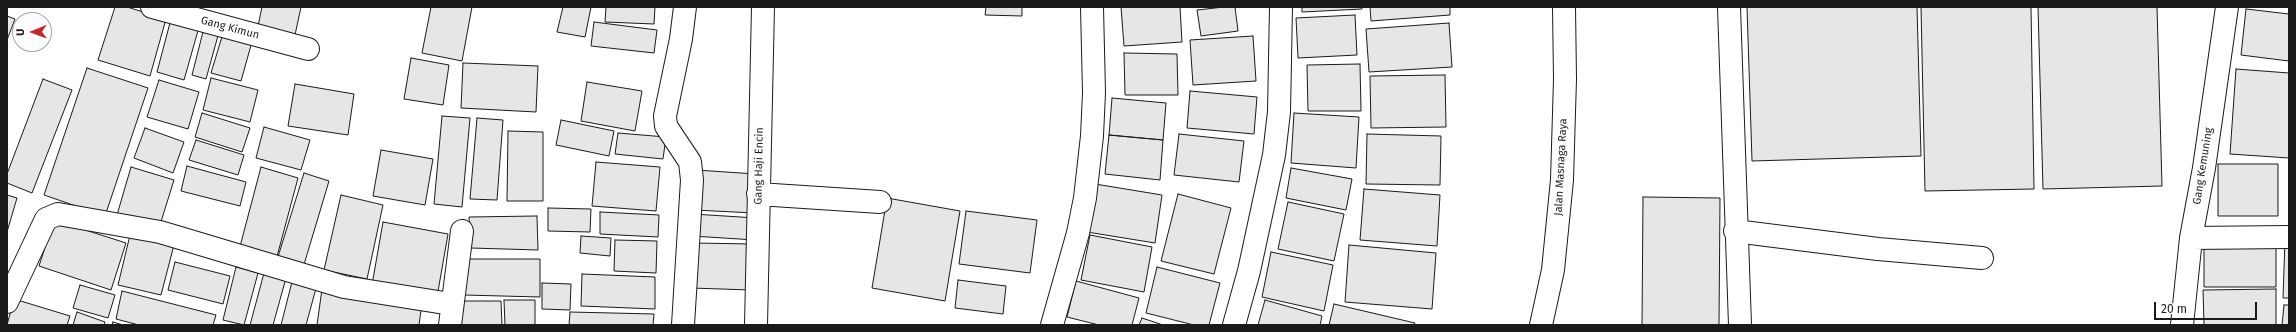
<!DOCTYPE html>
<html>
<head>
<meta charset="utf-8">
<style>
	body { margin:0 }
	#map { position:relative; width:2296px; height:332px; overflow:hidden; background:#fff; font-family:"Fira Sans",sans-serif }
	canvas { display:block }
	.frame { position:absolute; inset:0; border:8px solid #1a1a1a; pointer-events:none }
	.north { position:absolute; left:12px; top:12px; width:40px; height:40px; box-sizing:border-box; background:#fff; border:1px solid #a3a3a3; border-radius:50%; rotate:269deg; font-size:11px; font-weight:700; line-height:16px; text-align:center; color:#1a1a1a }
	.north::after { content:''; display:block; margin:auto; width:14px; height:18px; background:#c62828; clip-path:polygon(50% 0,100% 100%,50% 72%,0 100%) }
	.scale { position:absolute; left:2154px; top:302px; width:103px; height:18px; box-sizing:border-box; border:2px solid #1a1a1a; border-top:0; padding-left:5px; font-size:12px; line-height:14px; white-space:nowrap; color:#1a1a1a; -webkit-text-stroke:3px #fff; paint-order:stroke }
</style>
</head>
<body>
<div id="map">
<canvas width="2296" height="332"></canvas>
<div class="frame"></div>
<div class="north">U</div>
<div class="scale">20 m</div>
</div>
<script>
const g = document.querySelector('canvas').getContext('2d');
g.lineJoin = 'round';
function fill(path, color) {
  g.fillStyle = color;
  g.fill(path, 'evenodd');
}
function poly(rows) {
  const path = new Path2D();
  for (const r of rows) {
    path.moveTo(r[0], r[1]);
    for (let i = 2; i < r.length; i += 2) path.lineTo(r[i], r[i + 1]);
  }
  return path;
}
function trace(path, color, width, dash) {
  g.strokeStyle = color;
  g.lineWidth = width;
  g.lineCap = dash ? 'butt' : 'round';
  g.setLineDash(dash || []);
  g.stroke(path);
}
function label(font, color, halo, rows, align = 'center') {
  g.font = font + ' "Fira Sans",sans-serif';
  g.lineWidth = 3;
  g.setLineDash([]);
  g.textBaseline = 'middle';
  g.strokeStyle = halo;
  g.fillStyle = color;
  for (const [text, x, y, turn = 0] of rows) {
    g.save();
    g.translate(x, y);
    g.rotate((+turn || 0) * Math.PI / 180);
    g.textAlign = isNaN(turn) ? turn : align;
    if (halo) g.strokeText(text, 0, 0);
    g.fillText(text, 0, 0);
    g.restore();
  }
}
const building = poly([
	[115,7,127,7,166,19,150,76,98,60,115,7],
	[262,7,301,7,295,35,258,26,262,7],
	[431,7,472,7,462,61,422,53,431,7],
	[563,7,591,7,585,37,557,32,563,7],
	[606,7,655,7,654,24,605,22,606,7],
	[986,7,1022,7,1022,16,985,15,986,7],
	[1121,7,1180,7,1182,42,1124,46,1121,7],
	[1224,7,1235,7,1238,31,1201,36,1197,10,1224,7],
	[1302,7,1362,7,1362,9,1302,12,1302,7],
	[1370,7,1450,7,1450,15,1371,21,1370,7],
	[1747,7,1917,7,1921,156,1752,161,1747,7],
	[1921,7,2031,7,2034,189,1925,191,1921,7],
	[2038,7,2157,7,2162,186,2043,189,2038,7],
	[2246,9,2289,14,2289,61,2241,55,2246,9],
	[1355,15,1357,55,1298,58,1296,18,1355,15],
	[7,16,15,19,7,40,7,16],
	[171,19,199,27,184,80,157,72,171,19],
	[594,22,657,30,654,53,591,46,594,22],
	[1449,23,1452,67,1369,72,1366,29,1449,23],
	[204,28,219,32,206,79,192,75,204,28],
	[224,30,253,38,241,81,211,73,224,30],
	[1253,36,1256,81,1193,85,1190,40,1253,36],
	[1124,53,1177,54,1178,95,1125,95,1124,53],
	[411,58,449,65,443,105,404,99,411,58],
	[463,63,538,66,536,112,461,108,463,63],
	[1360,64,1361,111,1308,111,1307,65,1360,64],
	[87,68,148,88,105,216,44,195,87,68],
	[2236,69,2289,73,2289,158,2230,154,2236,69],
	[1445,75,1446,127,1371,128,1370,76,1445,75],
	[211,78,258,90,250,122,203,110,211,78],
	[43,79,72,90,32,193,7,183,7,174,43,79],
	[159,80,199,92,188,129,147,117,159,80],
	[587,82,642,91,635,131,581,121,587,82],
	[295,84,354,94,348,135,288,126,295,84],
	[1190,91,1257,97,1254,134,1187,128,1190,91],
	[1112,98,1166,103,1163,140,1109,135,1112,98],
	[202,113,250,128,242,152,195,137,202,113],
	[1294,113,1359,117,1356,168,1291,163,1294,113],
	[442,116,470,118,462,207,434,204,442,116],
	[477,118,503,120,497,200,470,199,477,118],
	[561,120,614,131,609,156,556,145,561,120],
	[264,127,310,140,301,170,256,158,264,127],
	[145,128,184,142,173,173,134,158,145,128],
	[508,131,543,132,543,201,507,201,508,131],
	[618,133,666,137,663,159,615,154,618,133],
	[1179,134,1244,141,1239,182,1174,175,1179,134],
	[1367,134,1441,136,1440,185,1366,184,1367,134],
	[1109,135,1163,140,1160,180,1105,174,1109,135],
	[196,140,244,155,238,175,189,160,196,140],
	[381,150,433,159,425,205,373,196,381,150],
	[596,162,660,167,656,211,592,206,596,162],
	[2218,164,2278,164,2278,216,2218,216,2218,164],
	[187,166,246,182,240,206,181,191,187,166],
	[131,167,174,180,159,228,117,215,131,167],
	[261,167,298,178,275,264,238,254,261,167],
	[1291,168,1352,179,1346,210,1286,198,1291,168],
	[696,170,756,174,754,213,694,210,696,170],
	[304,173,329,181,303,268,277,260,304,173],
	[1095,184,1162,195,1155,243,1087,232,1095,184],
	[1364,189,1440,195,1437,246,1360,240,1364,189],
	[1178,194,1231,208,1214,274,1161,261,1178,194],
	[7,195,17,198,7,232,7,195],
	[341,195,383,205,367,279,324,270,341,195],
	[1643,197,1720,198,1719,325,1642,325,1643,197],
	[887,198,960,211,945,301,872,288,887,198],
	[1288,202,1344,214,1334,261,1278,249,1288,202],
	[548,208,591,209,590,232,548,231,548,208],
	[966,211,1037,220,1030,273,959,264,966,211],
	[600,212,659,215,658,237,600,234,600,212],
	[693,214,756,218,755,240,692,236,693,214],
	[537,216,538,250,471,248,469,217,537,216],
	[54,220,126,243,111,290,39,266,54,220],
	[383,222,448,234,437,297,372,285,383,222],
	[131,231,175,241,161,295,118,285,131,231],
	[1090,235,1152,247,1144,292,1081,280,1090,235],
	[581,236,611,238,610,256,580,253,581,236],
	[615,240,657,241,656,273,614,271,615,240],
	[2204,240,2276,241,2276,287,2204,287,2204,240],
	[2285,240,2289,240,2289,298,2283,298,2285,240],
	[693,243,753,244,751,290,691,288,693,243],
	[1349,245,1436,253,1432,309,1345,302,1349,245],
	[1271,252,1333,265,1324,311,1262,297,1271,252],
	[468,259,540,259,540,297,464,295,468,259],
	[175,262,230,276,223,304,168,290,175,262],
	[236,267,258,273,244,325,223,320,236,267],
	[1157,267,1220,283,1209,325,1194,325,1146,313,1157,267],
	[264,273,286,278,273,325,250,325,264,273],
	[294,274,318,281,306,325,281,325,294,274],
	[582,274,655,277,655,309,581,306,582,274],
	[958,280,1006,286,1003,314,955,308,958,280],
	[1076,281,1139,298,1132,325,1099,325,1067,317,1076,281],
	[542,283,571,284,570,310,542,309,542,283],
	[80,285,115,295,108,318,73,308,80,285],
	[322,289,422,303,419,325,317,325,322,289],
	[2276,289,2276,325,2204,325,2203,290,2276,289],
	[122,291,216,315,213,325,139,325,116,319,122,291],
	[14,299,70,316,67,325,7,325,14,299],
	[504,300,535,300,535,325,505,325,504,300],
	[1265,300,1322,316,1320,325,1258,325,1265,300],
	[461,301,501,301,502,325,461,325,461,301],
	[1334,304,1415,323,1414,325,1329,325,1334,304],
	[2284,305,2289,305,2289,325,2282,325,2284,305],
	[77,312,105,322,104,325,73,325,77,312],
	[570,312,654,314,653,325,569,325,570,312],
	[1142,318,1163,325,1139,325,1142,318],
	[113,322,123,325,112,325,113,322]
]);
const minor = poly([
	[152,7,308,49],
	[1729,7,1740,325],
	[758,194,880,202],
	[1735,231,1878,249,1982,258],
	[2191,238,2289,237],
	[7,302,46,219,58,214,160,232,344,287,451,304],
	[450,325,462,231],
	[683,325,692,180,690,162,666,126,665,116,681,39,685,7],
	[756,325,763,7],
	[1052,325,1078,233,1085,198,1092,136,1094,93,1092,7],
	[1234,325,1249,271,1274,155,1279,112,1281,7],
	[1541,325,1553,270,1562,180,1565,79,1564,7],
	[2182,325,2191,238,2204,168,2227,7]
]);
const streetNames = [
	["Gang Kimun",230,28,15],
	["Gang Haji Encin",759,166,-89],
	["Gang Kemuning",2203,166,-81],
	["Jalan Masnaga Raya",1561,167,-87]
];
fill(building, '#e6e6e6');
trace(building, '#1a1a1a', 1);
trace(minor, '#1a1a1a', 24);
trace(minor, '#fff', 22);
label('11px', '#1a1a1a', '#fff', streetNames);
</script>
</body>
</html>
